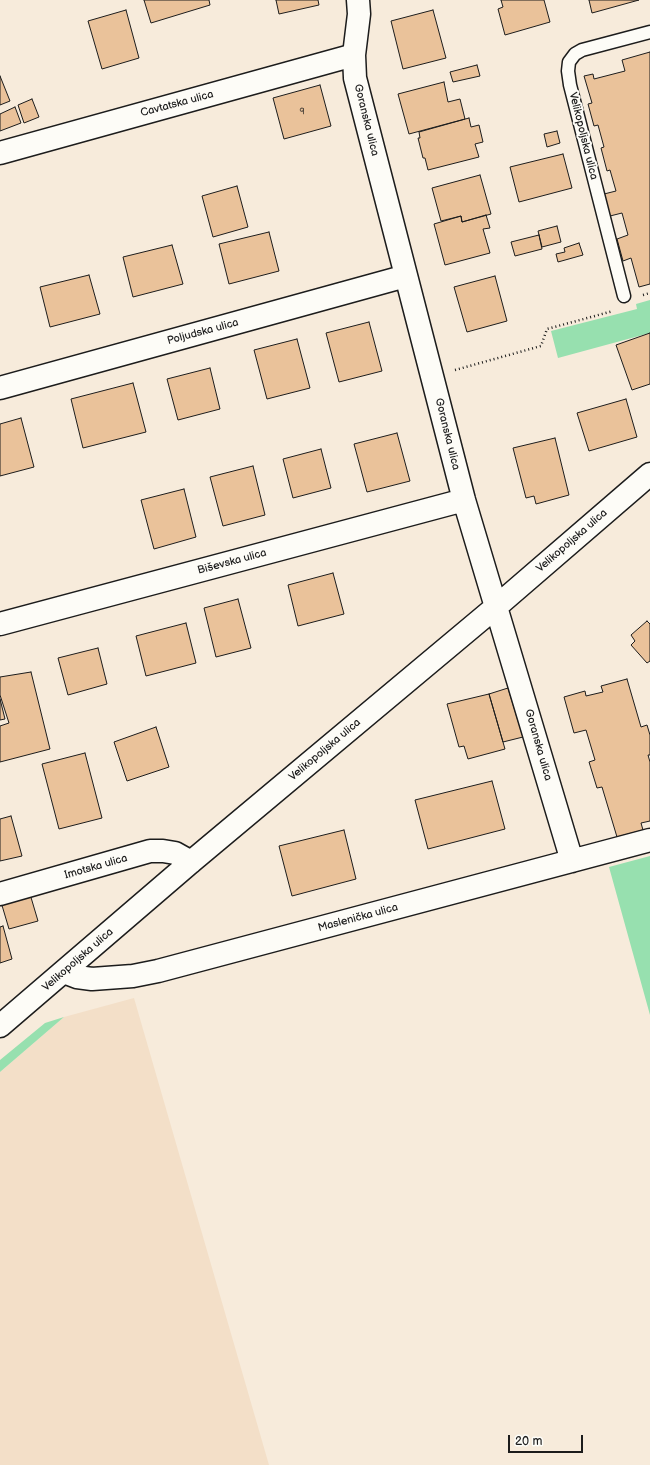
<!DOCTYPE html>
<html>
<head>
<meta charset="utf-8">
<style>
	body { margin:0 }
	#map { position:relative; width:650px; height:1465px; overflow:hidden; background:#f7ebdb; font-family:"Balsamiq Sans",sans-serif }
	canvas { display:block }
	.scale { position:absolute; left:508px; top:1435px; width:75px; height:18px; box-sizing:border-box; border:2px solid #1c1c1c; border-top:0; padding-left:5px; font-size:12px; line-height:14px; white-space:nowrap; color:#1c1c1c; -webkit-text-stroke:3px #fdfcf7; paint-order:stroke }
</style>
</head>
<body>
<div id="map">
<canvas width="650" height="1465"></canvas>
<div class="scale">20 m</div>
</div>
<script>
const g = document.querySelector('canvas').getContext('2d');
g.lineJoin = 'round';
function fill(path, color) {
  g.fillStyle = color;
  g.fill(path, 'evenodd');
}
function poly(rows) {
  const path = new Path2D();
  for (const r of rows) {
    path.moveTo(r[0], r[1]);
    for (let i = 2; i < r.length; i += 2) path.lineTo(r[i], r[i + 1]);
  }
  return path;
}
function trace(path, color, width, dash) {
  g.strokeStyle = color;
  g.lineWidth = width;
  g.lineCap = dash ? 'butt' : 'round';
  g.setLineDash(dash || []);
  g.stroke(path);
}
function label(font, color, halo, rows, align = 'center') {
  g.font = font + ' "Balsamiq Sans",sans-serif';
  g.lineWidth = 4;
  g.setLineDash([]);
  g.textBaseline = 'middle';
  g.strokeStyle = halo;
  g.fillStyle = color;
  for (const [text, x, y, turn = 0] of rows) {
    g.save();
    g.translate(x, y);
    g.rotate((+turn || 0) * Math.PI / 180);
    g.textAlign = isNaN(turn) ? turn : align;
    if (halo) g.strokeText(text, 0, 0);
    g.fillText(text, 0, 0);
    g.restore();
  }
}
const built = poly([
	[134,998,269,1465,0,1465,0,1072,64,1017]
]);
const green = poly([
	[650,300,650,333,558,358,551,331,637,309,636,304],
	[650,856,650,1015,609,867],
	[64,1017,0,1072,0,1060,45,1023]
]);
const building = poly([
	[144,0,209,0,210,5,151,23,144,0],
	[276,0,318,0,319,5,279,14,276,0],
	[501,0,544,0,550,22,505,35,498,9,503,7,501,0],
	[589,0,639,0,592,13,589,0],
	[126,10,139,58,102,69,88,21,126,10],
	[433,10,446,58,403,69,391,21,433,10],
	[650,52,650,284,639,287,631,258,623,261,617,239,628,235,622,213,610,216,604,194,616,191,610,170,607,171,601,148,604,147,598,125,594,126,588,104,592,103,584,76,593,74,594,79,625,71,622,60,650,52],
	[477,65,480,76,453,82,450,72,477,65],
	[0,76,10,101,0,105,0,76],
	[444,82,448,102,460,99,465,119,409,134,398,94,444,82],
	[320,85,331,126,284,139,273,98,320,85],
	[32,99,39,117,24,123,18,105,32,99],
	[15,107,21,123,0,131,0,114,15,107],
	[469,118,471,127,479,125,483,142,475,144,479,157,428,170,425,158,423,158,418,138,420,138,419,132,469,118],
	[557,131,560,143,547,147,544,134,557,131],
	[563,154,572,188,519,202,510,167,563,154],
	[480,175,491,214,462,222,461,216,441,221,432,188,480,175],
	[237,186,248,227,213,237,202,196,237,186],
	[486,215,490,228,483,229,490,253,445,265,434,224,461,216,462,222,486,215],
	[557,226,561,242,542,247,538,231,557,226],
	[269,232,279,271,229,284,219,244,269,232],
	[539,235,542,249,515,256,511,242,539,235],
	[579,243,583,255,558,262,556,254,565,252,564,248,579,243],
	[172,245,183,284,133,297,123,257,172,245],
	[89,275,100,314,50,327,40,287,89,275],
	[495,276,507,321,467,332,454,287,495,276],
	[369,322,382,371,339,382,326,333,369,322],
	[650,333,650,384,632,390,616,345,650,333],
	[297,339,310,388,267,399,254,350,297,339],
	[210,368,220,409,178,420,167,379,210,368],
	[133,383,146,432,83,448,71,399,133,383],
	[626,399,637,437,589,451,577,413,626,399],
	[21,418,34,467,0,476,0,424,21,418],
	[397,433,410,481,367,492,354,444,397,433],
	[555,438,569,495,536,504,534,496,526,498,513,448,555,438],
	[321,449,331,488,293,498,283,459,321,449],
	[253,466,265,515,223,526,210,477,253,466],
	[184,489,196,537,154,549,141,500,184,489],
	[333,573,344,614,298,626,288,585,333,573],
	[238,599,251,648,216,657,204,608,238,599],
	[647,621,650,624,650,661,647,663,631,645,635,641,631,635,647,621],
	[186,623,196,663,146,676,136,636,186,623],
	[98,648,107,684,68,695,58,658,98,648],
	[31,672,50,749,0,762,0,726,9,723,0,695,0,677,31,672],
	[627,679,641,727,647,725,650,735,650,755,648,755,650,762,650,821,641,823,643,830,617,837,602,787,597,788,589,762,595,760,586,730,574,733,564,697,585,691,586,696,603,692,601,686,627,679],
	[508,688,523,737,503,742,489,694,508,688],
	[489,694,505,749,468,759,464,746,459,747,447,704,489,694],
	[0,699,5,719,0,720,0,699],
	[156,727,169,767,127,781,114,742,156,727],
	[85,753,102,818,59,829,42,764,85,753],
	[492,781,505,829,428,849,415,800,492,781],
	[11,816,22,856,0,861,0,819,11,816],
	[344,830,356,879,292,896,279,846,344,830],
	[30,894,38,921,9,929,1,902,30,894],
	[3,926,12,959,0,963,0,927,3,926]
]);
const path = poly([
	[643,295,650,293],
	[455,370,541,346,547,329,613,311]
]);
const service = poly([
	[624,296,570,85,568,71,569,62,575,54,582,50,650,32]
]);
const minor = poly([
	[358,0,359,14,354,55,355,78,464,500,572,861],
	[0,153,354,55],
	[0,388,406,276],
	[0,624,464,500],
	[0,894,150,851,163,851,175,853,191,862],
	[64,972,77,977,92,979,133,976,158,971,650,840],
	[0,1026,191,862,497,606,650,474]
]);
const numberNames = [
	["9",302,112]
];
const streetNames = [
	["Cavtatska ulica",177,104,-15],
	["Goranska ulica",366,120,76],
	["Velikopoljska ulica",583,136,76],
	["Poljudska ulica",203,332,-15],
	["Goranska ulica",447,434,76],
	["Velikopoljska ulica",572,541,-41],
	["Biševska ulica",232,562,-15],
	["Goranska ulica",538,745,74],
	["Velikopoljska ulica",325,750,-40],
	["Imotska ulica",96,867,-16],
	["Maslenička ulica",358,918,-15],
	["Velikopoljska ulica",78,960,-41]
];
fill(built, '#f3dfc8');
fill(green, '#97e0af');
fill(building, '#eac29a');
trace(building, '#1c1c1c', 1);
trace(service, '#1c1c1c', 15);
trace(minor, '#1c1c1c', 25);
trace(path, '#1c1c1c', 2.5, [1, 3]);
trace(service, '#fdfcf7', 12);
trace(minor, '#fdfcf7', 22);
label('9px', '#50463c', null, numberNames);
label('11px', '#1c1c1c', '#fdfcf7', streetNames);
</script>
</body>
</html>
